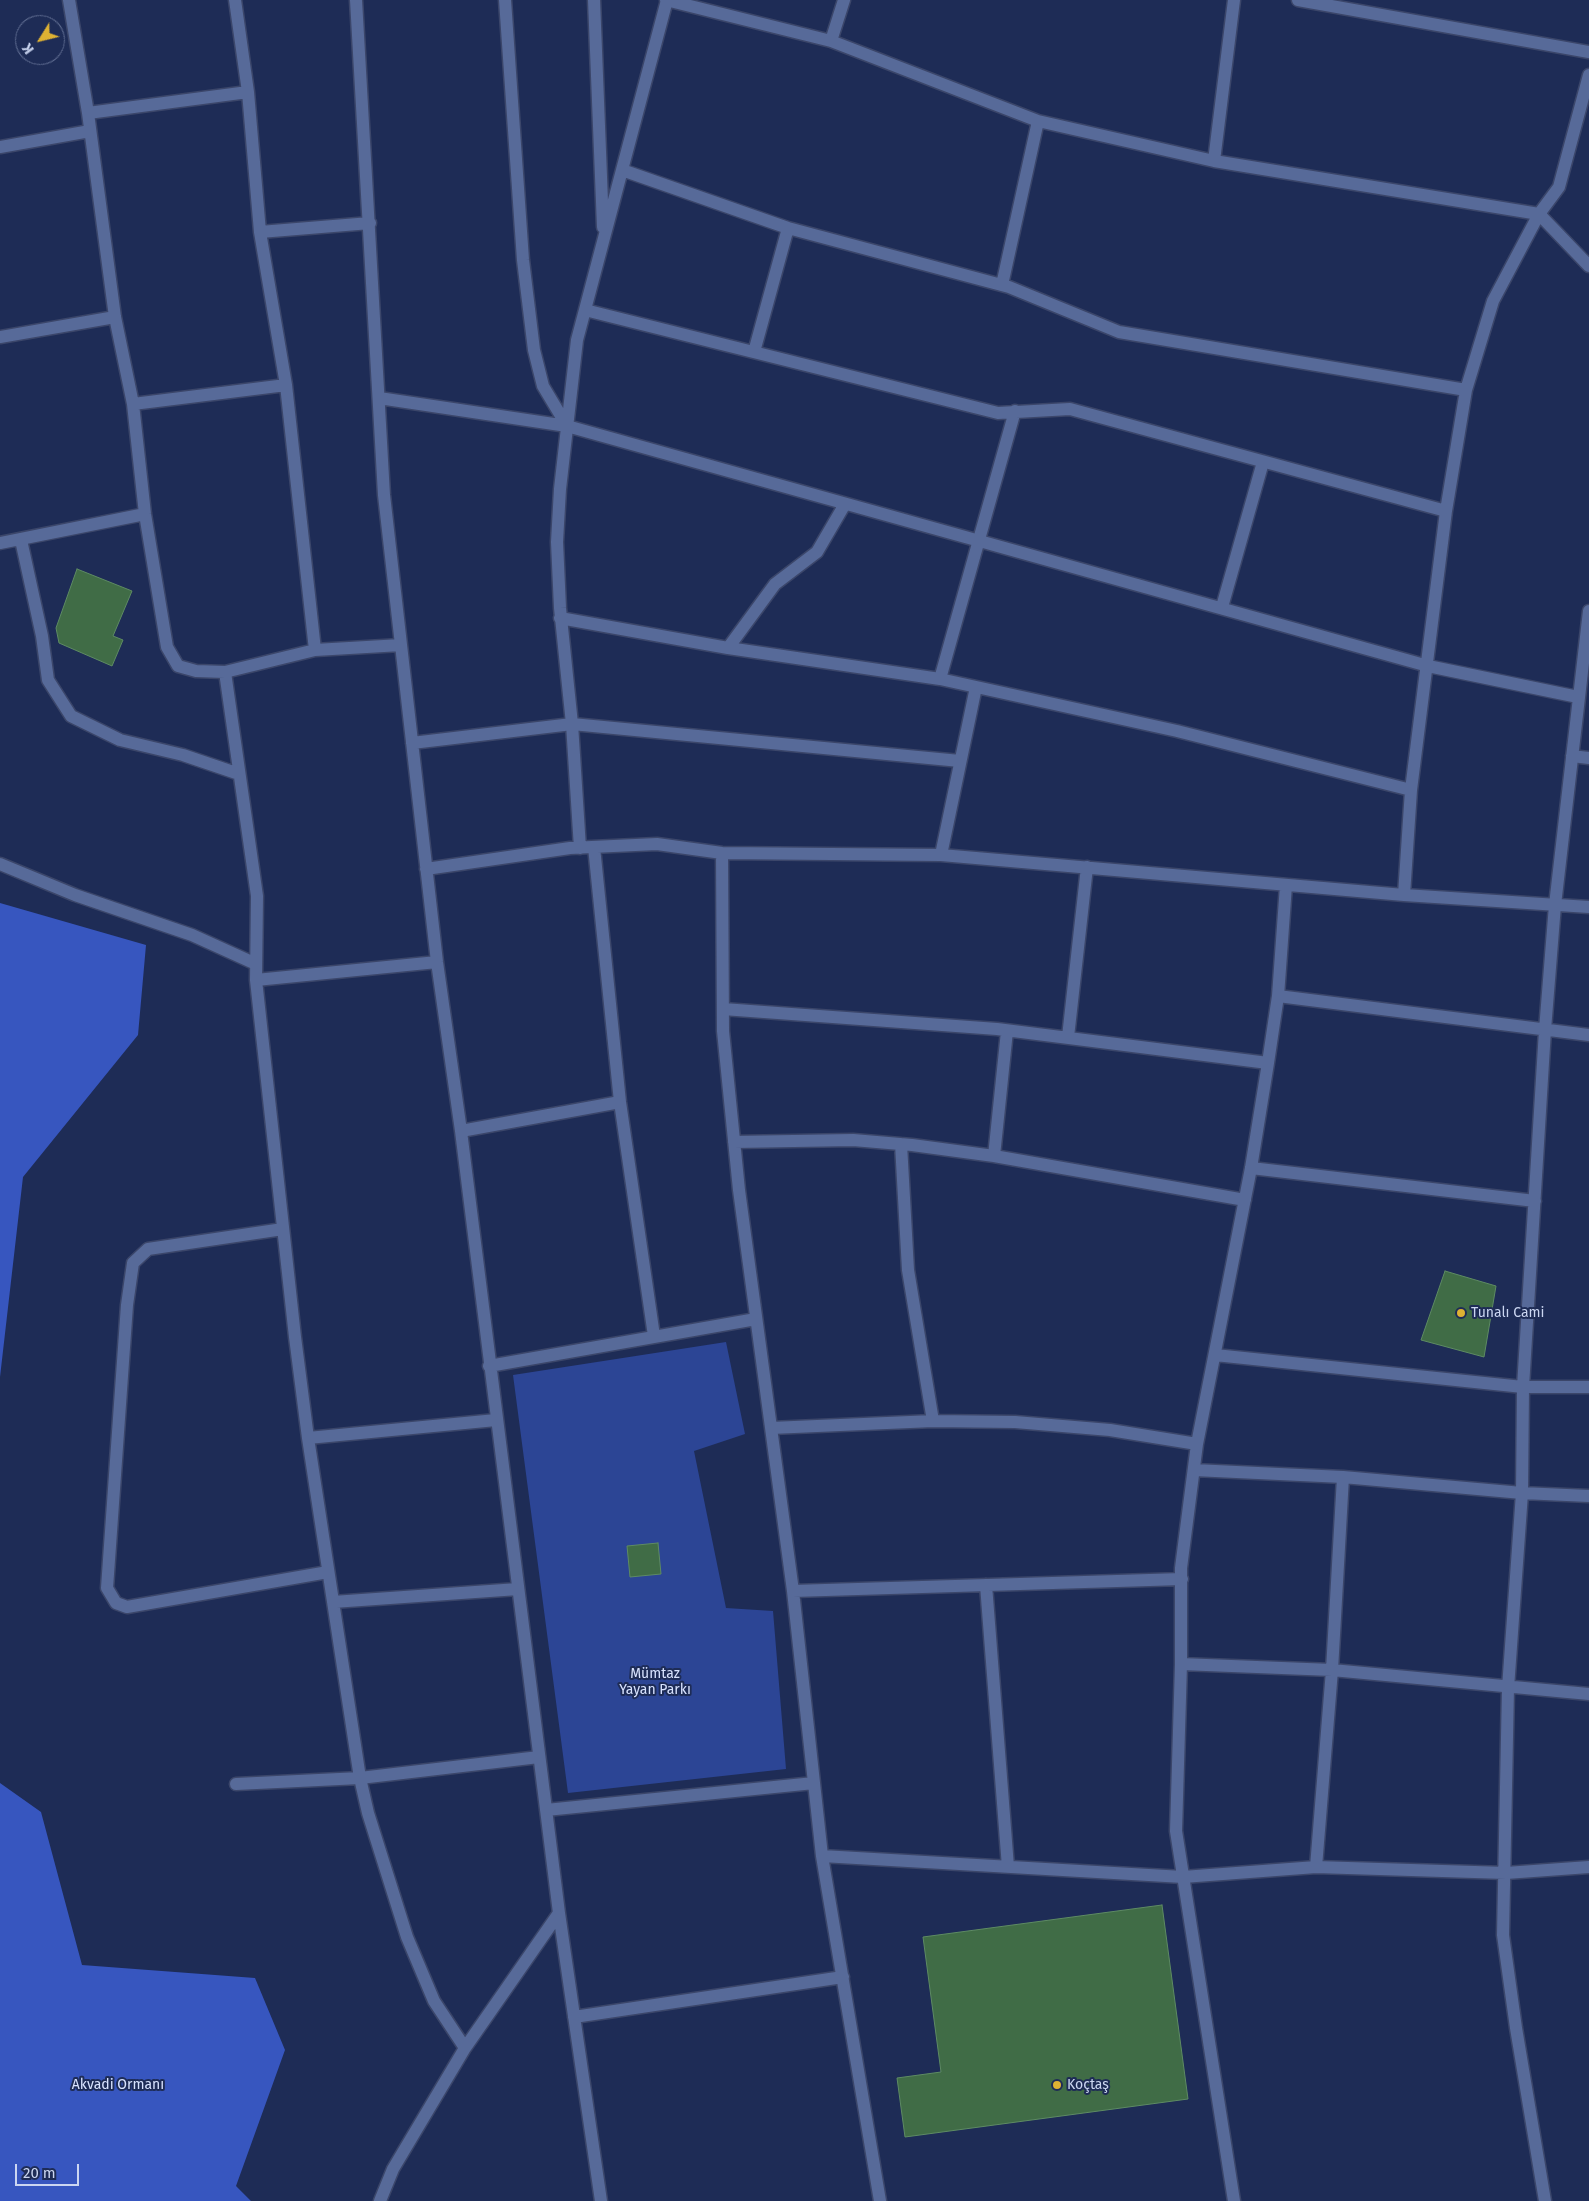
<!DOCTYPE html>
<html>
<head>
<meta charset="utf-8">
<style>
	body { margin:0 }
	#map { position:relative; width:1589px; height:2201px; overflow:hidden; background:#1e2c56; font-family:"Fira Sans",sans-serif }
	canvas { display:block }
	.north { position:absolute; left:15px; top:15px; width:50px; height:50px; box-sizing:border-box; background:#1e2c56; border:1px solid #637094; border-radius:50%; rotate:234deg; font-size:14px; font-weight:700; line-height:20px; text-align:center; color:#cbd6f1 }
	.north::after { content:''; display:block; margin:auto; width:18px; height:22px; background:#deb133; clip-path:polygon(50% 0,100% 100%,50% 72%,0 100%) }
	.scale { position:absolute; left:15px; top:2164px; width:64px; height:22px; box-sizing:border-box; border:2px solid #cbd6f1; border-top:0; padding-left:6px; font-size:15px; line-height:18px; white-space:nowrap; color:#cbd6f1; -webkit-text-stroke:4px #1e2c56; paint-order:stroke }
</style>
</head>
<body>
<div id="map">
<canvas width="1589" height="2201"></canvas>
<div class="north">K</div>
<div class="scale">20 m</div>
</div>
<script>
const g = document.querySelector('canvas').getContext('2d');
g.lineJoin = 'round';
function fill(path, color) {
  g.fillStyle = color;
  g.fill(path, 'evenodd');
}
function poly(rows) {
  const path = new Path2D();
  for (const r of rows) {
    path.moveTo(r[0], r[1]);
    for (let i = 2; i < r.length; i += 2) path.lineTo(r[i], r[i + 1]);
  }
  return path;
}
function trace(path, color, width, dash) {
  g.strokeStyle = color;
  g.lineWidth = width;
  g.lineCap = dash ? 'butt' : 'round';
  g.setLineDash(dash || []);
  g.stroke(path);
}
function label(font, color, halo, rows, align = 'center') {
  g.font = font + ' "Fira Sans",sans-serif';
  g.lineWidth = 4;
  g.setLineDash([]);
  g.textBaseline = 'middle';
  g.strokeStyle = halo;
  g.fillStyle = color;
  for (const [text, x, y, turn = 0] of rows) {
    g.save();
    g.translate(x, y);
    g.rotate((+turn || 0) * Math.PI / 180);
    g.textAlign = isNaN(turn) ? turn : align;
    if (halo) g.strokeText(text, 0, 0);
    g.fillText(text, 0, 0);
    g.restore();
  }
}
const green = poly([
	[726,1342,745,1434,694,1451,726,1608,773,1611,786,1769,568,1793,513,1375]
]);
const forest = poly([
	[0,903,146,945,138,1035,23,1177,0,1377],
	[0,1783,41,1812,82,1965,255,1978,285,2050,236,2186,251,2201,0,2201]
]);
const building = poly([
	[77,569,132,591,113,636,123,640,112,666,59,643,56,628,77,569],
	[1445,1271,1496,1286,1484,1357,1421,1340,1445,1271],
	[658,1543,661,1574,630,1577,627,1546,658,1543],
	[1162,1905,1188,2099,905,2137,897,2078,941,2072,923,1937,1162,1905]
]);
const street = poly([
	[69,0,88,113,115,317,133,404,145,514,167,647,178,666,196,671,225,672,315,650,401,645],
	[235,0,248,92,260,232,286,385,315,650],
	[356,0,384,495,437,962,461,1131,559,1913,601,2201],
	[505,0,523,260,534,350,543,386,567,426],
	[594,0,603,227],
	[666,0,831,41,1038,121,1214,161,1539,214,1589,266],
	[1298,0,1589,52],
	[831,41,844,0],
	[88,113,248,92],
	[0,147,90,131],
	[1214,161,1234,0],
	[622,170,788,228,1009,287,1119,332,1466,390],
	[260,232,370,223],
	[1002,285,1038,121],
	[585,310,998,413,1070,409,1446,511],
	[0,337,115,317],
	[754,352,788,228],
	[379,398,567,426,1428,666,1578,697],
	[133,404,286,385],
	[21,540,42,636,48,680,71,716,120,740,183,755,239,774],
	[0,543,145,514],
	[1222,607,1263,462],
	[560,618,728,648,940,679,1177,731,1411,790],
	[728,648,775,584,817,552,845,504],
	[225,672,257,896,256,980,295,1337,308,1438,360,1778,368,1813,407,1937,434,2001,465,2048],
	[940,679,1015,411],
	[412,743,572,724,960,761],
	[1572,756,1589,758],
	[594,847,620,1102,654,1336],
	[580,848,572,724,560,608,557,542,560,489,577,340,667,0],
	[722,853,723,1031,739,1190,793,1591,822,1856,880,2201],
	[941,855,976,687],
	[0,864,75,895,192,935,256,964],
	[426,869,570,848,657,844,722,853,941,855,1404,895,1589,907],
	[1404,895,1411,790,1446,511,1466,390,1493,301,1539,214,1559,187,1589,75],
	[256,980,437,962],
	[1278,996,1589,1035],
	[723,1009,997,1029,1268,1063],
	[1068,1037,1087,867],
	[461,1131,620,1102],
	[734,1142,853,1140,912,1145,994,1156,1245,1200],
	[901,1144,908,1270,933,1421],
	[994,1156,1007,1031],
	[1251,1168,1535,1201],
	[283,1229,148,1249,133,1263,127,1305,107,1588,116,1603,127,1607,328,1572],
	[1215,1355,1523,1387,1589,1387],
	[489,1366,756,1319],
	[771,1428,933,1421,1015,1422,1110,1430,1197,1444],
	[308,1438,496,1420],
	[1194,1470,1343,1477,1522,1493,1589,1496],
	[986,1585,1008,1867],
	[793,1591,1182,1579],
	[333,1602,518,1589],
	[1181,1664,1332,1670,1589,1694],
	[236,1784,360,1778,539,1757],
	[546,1810,814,1783],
	[822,1856,1183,1877,1316,1867,1506,1873,1589,1867],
	[1316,1867,1332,1670,1343,1477],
	[574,2017,843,1977],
	[380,2201,393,2169,465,2048,559,1913],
	[1234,2201,1176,1831,1181,1664,1181,1568,1197,1444,1251,1168,1268,1063,1278,996,1286,885],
	[1545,2201,1516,2028,1503,1935,1508,1688,1522,1493,1523,1387,1545,1030,1555,905,1589,611]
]);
const markers = [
	[1461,1313,5,"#deb133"],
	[1057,2085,5,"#deb133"]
];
const poiNames = [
	["Tunalı Cami",1471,1313],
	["Koçtaş",1067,2085]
];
const parkNames = [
	["Mümtaz",655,1674],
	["Yayan Parkı",655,1690],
	["Akvadi Ormanı",118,2085]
];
fill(green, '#2c4595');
fill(forest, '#3756bf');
fill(building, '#406c46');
trace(building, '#5e8b63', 1);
trace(street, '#3b466a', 15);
trace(street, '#576a99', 12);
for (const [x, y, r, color] of markers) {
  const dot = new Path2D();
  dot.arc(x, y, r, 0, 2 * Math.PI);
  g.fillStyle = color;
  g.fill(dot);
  trace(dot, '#1e2c56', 2);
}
label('14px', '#cbd6f1', '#1e2c56', poiNames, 'left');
label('14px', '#d8e3ff', '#1e2c56', parkNames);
</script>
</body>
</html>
